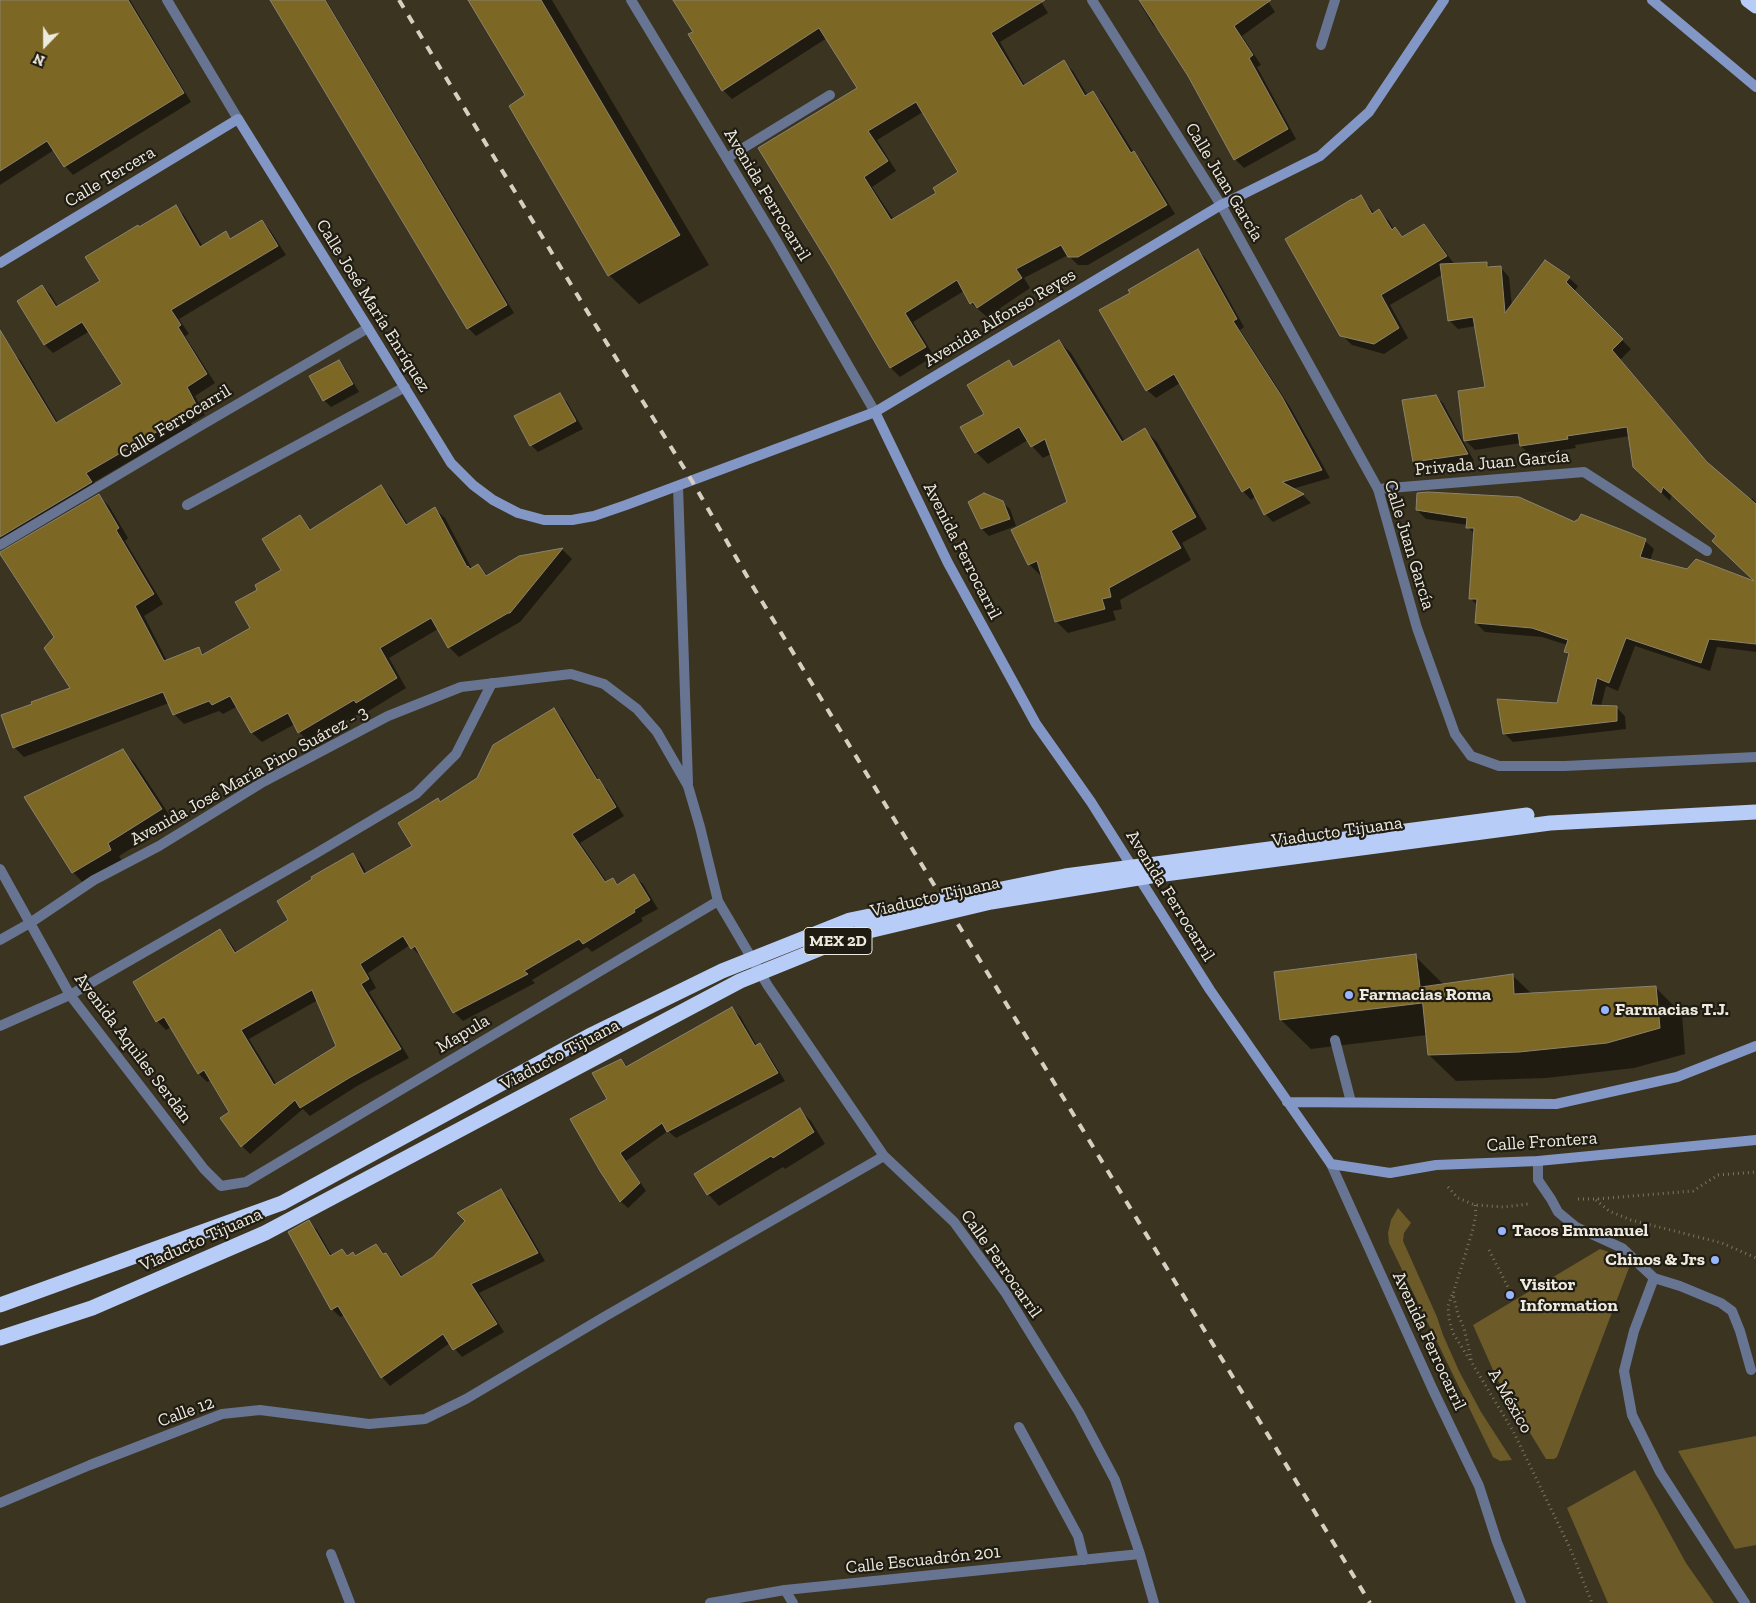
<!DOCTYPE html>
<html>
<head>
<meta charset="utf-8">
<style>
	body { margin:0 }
	#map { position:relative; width:1756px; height:1603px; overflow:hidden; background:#3b3420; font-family:"Zilla Slab",serif }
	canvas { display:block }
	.north { position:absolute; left:20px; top:20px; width:50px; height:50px; -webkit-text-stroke:4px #1f1c13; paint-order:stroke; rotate:202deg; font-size:14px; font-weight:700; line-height:20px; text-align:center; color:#efeade }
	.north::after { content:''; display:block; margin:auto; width:18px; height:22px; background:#efeade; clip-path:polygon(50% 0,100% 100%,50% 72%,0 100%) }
</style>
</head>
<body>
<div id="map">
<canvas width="1756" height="1603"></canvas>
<div class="north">N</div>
</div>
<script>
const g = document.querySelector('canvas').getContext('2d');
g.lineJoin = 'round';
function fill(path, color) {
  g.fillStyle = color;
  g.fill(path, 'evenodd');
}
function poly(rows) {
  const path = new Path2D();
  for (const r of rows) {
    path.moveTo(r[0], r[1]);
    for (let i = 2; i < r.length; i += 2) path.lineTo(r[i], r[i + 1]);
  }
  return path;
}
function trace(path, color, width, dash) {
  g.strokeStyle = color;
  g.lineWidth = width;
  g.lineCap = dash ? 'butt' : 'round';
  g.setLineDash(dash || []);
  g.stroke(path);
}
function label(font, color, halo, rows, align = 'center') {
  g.font = font + ' "Zilla Slab",serif';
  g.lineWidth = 4.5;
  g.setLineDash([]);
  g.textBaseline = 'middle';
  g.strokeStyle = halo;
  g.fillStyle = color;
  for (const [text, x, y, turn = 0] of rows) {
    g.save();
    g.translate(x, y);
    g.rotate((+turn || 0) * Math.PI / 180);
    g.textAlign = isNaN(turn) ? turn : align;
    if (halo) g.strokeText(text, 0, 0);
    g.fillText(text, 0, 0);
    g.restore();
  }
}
const green = poly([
	[1398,1208,1411,1223,1404,1233,1403,1241,1437,1317,1443,1335,1459,1371,1481,1412,1512,1460,1500,1461,1493,1457,1389,1243,1388,1233,1391,1220],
	[1600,1249,1632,1260,1557,1457,1554,1459,1546,1459,1497,1379,1473,1325],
	[1756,1436,1756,1545,1735,1549,1678,1451],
	[1635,1470,1686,1563,1714,1603,1608,1603,1567,1508]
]);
const shadow = poly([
	[0,0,130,0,191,102,73,175,65,166,54,150,0,185],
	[271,0,326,0,514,313,476,336,468,328],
	[469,0,552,0,709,265,639,304,609,275,527,95],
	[674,0,1040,0,1048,13,1000,42,1025,86,1064,62,1073,71,1088,96,1092,93,1102,102,1134,153,1143,162,1175,214,1088,265,1078,265,1068,255,1024,278,1030,288,987,317,971,303,964,291,913,322,934,356,900,377,891,368,830,263,859,88,827,38,732,99,723,90,695,32],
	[923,112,959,173,938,194,894,220,872,187,896,171,877,140],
	[1138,0,1267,0,1275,12,1242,36,1261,65,1257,67,1296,139,1244,168,1235,159,1189,75,1162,33,1153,25],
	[1361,197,1375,214,1379,211,1389,221,1394,230,1404,238,1424,226,1434,236,1455,265,1486,263,1491,268,1501,268,1509,277,1512,306,1569,278,1578,286,1574,292,1631,349,1620,360,1712,467,1750,501,1752,498,1756,502,1756,581,1717,537,1672,494,1670,501,1643,475,1630,436,1575,445,1576,448,1530,455,1521,446,1520,443,1475,450,1466,441,1487,388,1476,326,1458,329,1449,320,1443,274,1390,305,1408,338,1384,354,1352,345,1342,335,1353,202],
	[176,207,184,215,203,247,225,233,232,239,262,221,270,230,286,255,179,319,189,334,185,336,215,383,195,396,205,415,191,423,192,425,94,482,100,491,5,548,3,551,0,549,0,359,12,352,21,361,58,423,124,385,90,331,53,353,44,344,42,286,51,295,58,307,102,281,139,228],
	[1198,250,1206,259,1244,327,1240,330,1290,407,1330,478,1292,489,1303,495,1311,503,1273,522,1265,514,1256,496,1251,500,1243,491,1180,383,1156,398,1147,390,1131,293],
	[1059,341,1071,353,1125,442,1145,430,1157,442,1207,529,1182,543,1191,560,1120,600,1122,609,1113,611,1116,620,1068,633,1056,621,1043,575,1041,576,1029,564,1069,503,1051,454,1043,458,1032,446,1028,440,988,464,976,452,985,415,1009,362,1015,368],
	[338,361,345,368,359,392,331,407,324,400],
	[559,395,567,402,583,429,538,452,531,445],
	[1435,396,1443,403,1474,461,1421,469,1414,462],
	[381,487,391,497,408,525,435,509,445,518,472,569,478,566,488,576,519,557,562,549,572,559,520,622,459,657,449,647,438,629,389,658,406,688,367,712,365,710,309,742,299,732,295,724,262,742,252,733,238,706,223,714,219,711,184,724,174,714,169,703,24,757,14,747,72,688,55,637,99,496,109,506,128,538,125,541,163,604,144,616,167,661,199,649,205,655,252,628,259,590,283,570,300,516,312,530],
	[1002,502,1010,509,1016,526,989,536,982,529],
	[1417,510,1576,524,1645,541,1654,549,1650,561,1687,570,1756,583,1756,652,1717,647,1710,671,1635,646,1618,691,1606,686,1601,706,1616,707,1625,716,1626,729,1513,742,1504,733,1558,704,1570,656,1565,651,1567,645,1542,637,1485,632,1476,623,1478,606,1470,598,1475,535,1468,527,1468,525,1426,519],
	[553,709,562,718,600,782,607,789,624,816,580,843,607,882,612,879,619,885,634,876,643,884,658,909,641,918,643,921,592,952,587,947,532,980,535,983,463,1021,454,1012,422,956,421,957,410,945,368,973,376,988,369,992,409,1058,357,1086,310,1116,303,1109,250,1154,242,1146,231,1112,211,1080,207,1082,199,1074,171,1027,166,1030,157,1021,220,931,228,939,237,953,289,920,353,855,361,863,367,874,414,846,441,803,478,779],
	[318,1000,337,1047,277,1085,249,1039],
	[122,750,135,763,174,822,119,856,123,862,85,885,73,872],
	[1415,956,1444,985,1512,975,1532,994,1656,988,1682,1014,1685,1054,1634,1068,1546,1078,1456,1081,1429,1055,1427,1035,1311,1049,1281,1020],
	[732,1009,740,1016,757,1046,759,1044,767,1052,785,1081,676,1138,668,1131,626,1161,646,1191,628,1208,620,1201,609,1100,621,1060,628,1067],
	[800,1110,811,1121,825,1144,785,1169,783,1167,719,1206,708,1194],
	[501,1191,509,1199,545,1261,479,1293,504,1332,462,1357,450,1343,390,1386,382,1377,345,1315,340,1317,332,1309,309,1222,317,1230,332,1256,342,1251,348,1256,356,1257,376,1245,394,1263,403,1277,434,1258]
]);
const building = poly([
	[0,0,128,0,184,93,64,167,47,141,0,171,0,0],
	[270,0,325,0,507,305,467,329,270,0],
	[468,0,541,0,680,235,608,276,509,106,525,95,468,0],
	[673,0,1045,0,991,33,1023,86,1064,60,1085,96,1093,91,1131,153,1134,151,1167,205,1078,257,1068,257,1061,245,1016,269,1022,278,977,308,973,302,970,304,957,280,905,313,926,347,890,368,829,264,758,148,857,88,819,28,722,91,688,34,693,32,673,0],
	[916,102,958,172,933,188,936,193,891,220,864,177,888,161,868,131,916,102],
	[1139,0,1271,0,1234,26,1253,55,1249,58,1288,129,1234,160,1188,76,1139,0],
	[1361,195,1372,214,1379,209,1392,230,1395,227,1402,237,1424,224,1447,256,1381,295,1399,328,1374,344,1340,336,1285,239,1352,199,1353,200,1361,195],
	[176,205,200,247,226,231,230,239,262,220,278,246,171,310,181,325,178,327,207,374,187,387,197,406,183,414,184,416,86,473,92,482,0,537,0,330,56,423,122,384,82,322,44,345,17,301,42,285,56,307,100,281,85,257,138,225,139,227,176,205],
	[1198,249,1237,319,1233,321,1282,397,1322,470,1282,482,1304,494,1264,515,1250,487,1242,492,1174,374,1146,391,1099,310,1130,293,1128,290,1198,249],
	[1545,260,1570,277,1566,282,1623,339,1612,350,1707,462,1756,504,1756,644,1709,639,1701,663,1626,638,1609,683,1597,678,1591,705,1617,706,1617,721,1503,734,1497,699,1557,703,1569,653,1564,652,1568,640,1532,628,1475,623,1477,599,1469,599,1474,528,1466,528,1467,518,1416,510,1417,493,1428,492,1519,497,1575,522,1576,520,1578,520,1581,514,1646,539,1640,557,1687,569,1696,559,1754,581,1712,541,1716,536,1663,487,1661,493,1633,467,1627,427,1567,436,1568,439,1520,446,1518,433,1464,441,1458,391,1485,387,1473,317,1448,321,1440,264,1487,262,1487,267,1501,266,1505,313,1545,260],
	[1059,340,1122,442,1145,428,1196,517,1171,531,1181,548,1109,588,1111,597,1102,599,1105,609,1055,622,1037,561,1028,565,1011,530,1067,502,1045,439,1031,447,1019,427,975,453,960,427,984,414,967,385,1009,360,1013,367,1059,340],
	[339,360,353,384,323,401,309,376,339,360],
	[560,393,576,421,530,446,514,416,560,393],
	[1436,395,1468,454,1413,462,1402,400,1436,395],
	[381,485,406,525,435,507,467,567,468,566,470,569,478,564,486,576,519,556,563,548,510,613,508,613,448,648,431,618,380,648,397,678,356,703,354,700,298,733,288,713,251,733,230,696,212,705,209,701,173,715,163,692,13,748,1,715,32,704,31,702,70,688,44,648,54,637,0,554,0,552,99,494,119,528,116,530,154,594,135,606,164,661,199,647,202,655,250,628,235,602,257,590,255,585,281,570,262,539,300,515,310,530,381,485],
	[984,493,1003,501,1010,519,981,529,968,502,984,493],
	[554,708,597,780,599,779,616,807,572,834,605,882,613,878,617,885,634,874,650,900,634,910,635,912,583,944,579,939,524,971,528,974,453,1013,415,946,411,949,403,936,360,964,369,979,361,984,401,1049,349,1078,300,1108,295,1100,241,1147,220,1118,229,1112,204,1070,198,1074,164,1017,156,1022,133,982,220,929,235,953,288,920,277,901,312,879,311,877,353,853,364,874,412,846,398,823,438,798,440,802,477,778,493,745,554,708],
	[312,990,336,1046,274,1085,241,1030,312,990],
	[123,749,162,809,108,843,111,850,72,873,24,797,123,749],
	[1416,954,1422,1003,1280,1020,1274,972,1416,954],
	[1513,974,1514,994,1656,986,1660,1028,1607,1043,1519,1052,1428,1055,1421,987,1513,974],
	[732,1007,755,1046,760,1043,778,1073,667,1132,662,1123,620,1153,640,1183,620,1202,600,1171,570,1119,607,1099,592,1073,621,1059,626,1067,732,1007],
	[800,1108,814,1132,773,1158,771,1156,707,1195,694,1174,800,1108],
	[501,1189,538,1253,471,1284,497,1324,453,1350,443,1334,381,1378,338,1306,331,1310,288,1232,309,1220,330,1256,342,1249,347,1256,353,1252,355,1256,376,1244,383,1254,386,1253,401,1277,433,1257,465,1221,457,1213,501,1189]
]);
const path = poly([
	[1448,1187,1458,1198,1475,1205,1504,1207,1528,1204],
	[1578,1199,1596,1199,1693,1191,1718,1175,1756,1172],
	[1596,1200,1609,1211,1631,1220,1722,1243,1756,1258],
	[1475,1205,1476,1214,1473,1229,1453,1294,1458,1315,1464,1328,1472,1363,1513,1431,1570,1548,1592,1603],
	[1489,1250,1508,1287],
	[1452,1295,1448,1306,1449,1319,1453,1333,1470,1360]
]);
const lane = poly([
	[1321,45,1335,0],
	[727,158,830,95],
	[1378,489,1584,472,1707,551],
	[187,505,405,387],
	[70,995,315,854,416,794,456,754,492,683],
	[1335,1040,1351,1102],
	[1538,1161,1538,1180,1551,1199,1558,1212,1576,1227,1622,1248,1654,1278,1634,1331,1624,1371,1632,1415,1660,1472,1745,1603],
	[1331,1164,1433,1390,1479,1486,1497,1542,1521,1603],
	[1654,1278,1680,1286,1721,1303,1732,1311,1740,1331,1751,1370],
	[1019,1427,1078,1536,1084,1560],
	[331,1554,350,1603],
	[785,1590,793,1603]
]);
const street = poly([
	[167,0,238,119],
	[631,0,776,240,875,412],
	[1092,0,1221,205,1378,489,1417,628,1455,734,1471,756,1499,766,1565,766,1756,757],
	[678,486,688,783],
	[0,545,195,429,368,328],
	[0,869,70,995,204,1169,221,1186,246,1182,718,901],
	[0,940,30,923,94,880,159,846,263,782,388,716,461,687,571,674,604,684,637,709,657,732,688,786,700,827,718,901,768,986,884,1156,954,1222,1005,1292,1079,1412,1115,1480,1140,1554,1154,1603],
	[0,1026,70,995],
	[0,1503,90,1465,222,1414,260,1410,369,1424,425,1419,466,1399,604,1317,884,1156],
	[710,1603,785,1590,1140,1554]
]);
const secondary = poly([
	[1652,0,1756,87],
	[0,263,238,119,368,328,451,463,473,485,493,500,518,513,544,520,572,520,594,516,626,505,875,412,1221,205,1320,156,1369,112,1444,0],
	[875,412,948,563,1036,724,1091,802,1210,990,1331,1164,1390,1173,1436,1165,1538,1161,1756,1140],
	[1287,1102,1556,1104,1677,1077,1756,1046]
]);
const highway = poly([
	[1748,0,1756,6]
]);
const rail = poly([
	[399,0,590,316,692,481,752,585,1370,1603]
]);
const highwayBridge = poly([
	[0,1305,282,1203,589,1036,722,971,850,920,1065,876,1527,815],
	[0,1338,92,1308,265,1233,740,981,856,934,991,902,1157,875,1550,823,1756,812]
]);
const markers = [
	[1349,995,5,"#97b6fd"],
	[1605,1010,5,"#97b6fd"],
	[1502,1231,5,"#97b6fd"],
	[1715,1260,5,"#97b6fd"],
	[1510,1295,5,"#97b6fd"]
];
const shields = [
	[838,941,68]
];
const shieldNames = [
	["MEX 2D",838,941]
];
const streetNames = [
	["Calle Tercera",110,177,-31],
	["Calle Juan García",1224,182,59],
	["Avenida Ferrocarril",767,195,59],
	["Calle José María Enríquez",373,306,58],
	["Avenida Alfonso Reyes",1000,318,-31],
	["Calle Ferrocarril",175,422,-31],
	["Privada Juan García",1492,463,-5],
	["Calle Juan García",1409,545,73],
	["Avenida Ferrocarril",962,551,63],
	["Avenida José María Pino Suárez - 3",249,776,-29],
	["Viaducto Tijuana",1337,832,-8],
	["Avenida Ferrocarril",1170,896,58],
	["Viaducto Tijuana",935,897,-13],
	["Mapula",463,1034,-31],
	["Avenida Aquiles Serdán",133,1048,53],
	["Viaducto Tijuana",560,1055,-28],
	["Calle Frontera",1542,1142,-4],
	["Viaducto Tijuana",201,1240,-24],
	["Calle Ferrocarril",1001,1264,55],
	["Avenida Ferrocarril",1429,1341,65],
	["A México",1510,1401,60],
	["Calle 12",186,1412,-20],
	["Calle Escuadrón 201",923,1560,-6]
];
const poiNames = [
	["Farmacias Roma",1359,995],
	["Farmacias T.J.",1615,1010],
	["Tacos Emmanuel",1512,1231],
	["Chinos & Jrs",1705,1260,"right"],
	["Visitor",1520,1285],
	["Information",1520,1306]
];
fill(green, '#6c5b29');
fill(shadow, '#0007');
fill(building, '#7c6725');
trace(building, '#8b836c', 1);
trace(path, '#7b7564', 3, [1, 4]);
trace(lane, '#677492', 10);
trace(street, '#677492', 10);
trace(secondary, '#8397c7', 10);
trace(highway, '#b8ccf8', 15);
trace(rail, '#d6d0c3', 4, [9, 9]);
trace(highwayBridge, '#b8ccf8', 15);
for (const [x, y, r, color] of markers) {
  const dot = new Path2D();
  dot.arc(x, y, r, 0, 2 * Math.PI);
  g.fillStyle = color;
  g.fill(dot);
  trace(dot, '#1f1c13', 2);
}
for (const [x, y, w] of shields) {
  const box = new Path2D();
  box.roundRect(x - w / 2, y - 13.5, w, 27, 4);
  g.fillStyle = '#1f1c13';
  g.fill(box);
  trace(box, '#efeade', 1);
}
label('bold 16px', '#efeade', null, shieldNames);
label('18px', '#efeade', '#1f1c13', streetNames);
label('bold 18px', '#efeade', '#1f1c13', poiNames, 'left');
</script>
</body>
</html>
